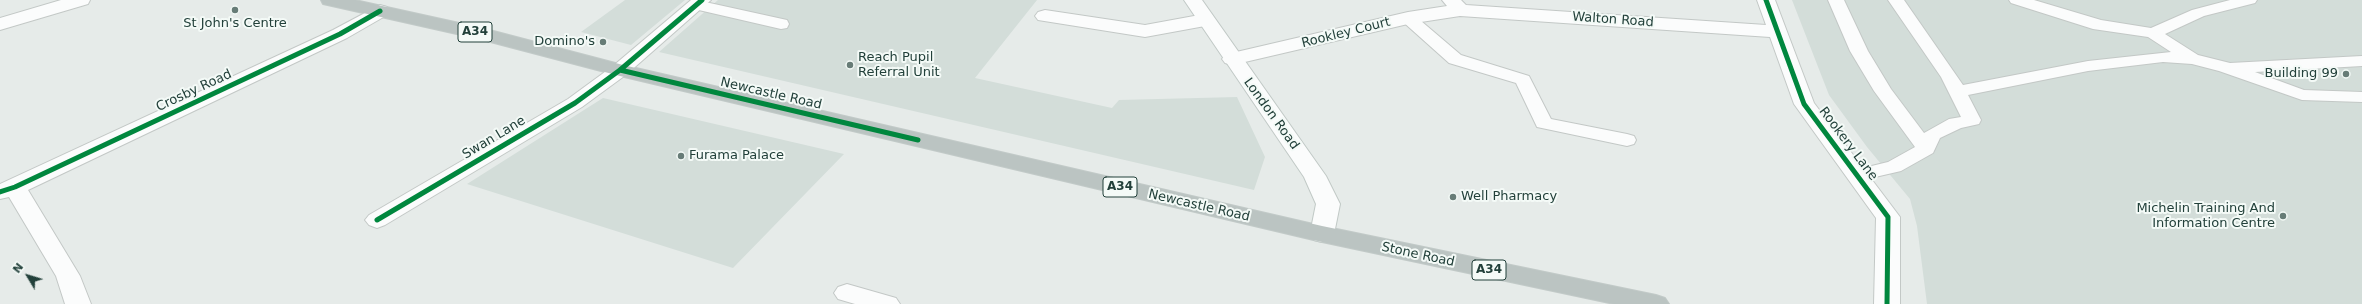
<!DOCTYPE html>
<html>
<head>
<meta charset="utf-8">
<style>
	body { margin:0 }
	#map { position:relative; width:2362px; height:304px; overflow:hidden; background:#e6ebe9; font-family:"DejaVu Sans",sans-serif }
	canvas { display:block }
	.north { position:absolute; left:8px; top:256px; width:40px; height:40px; -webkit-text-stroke:3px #f4faf7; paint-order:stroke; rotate:308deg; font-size:11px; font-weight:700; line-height:16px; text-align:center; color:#22403a }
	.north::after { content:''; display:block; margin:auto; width:14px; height:18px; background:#22403a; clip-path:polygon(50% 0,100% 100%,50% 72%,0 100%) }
</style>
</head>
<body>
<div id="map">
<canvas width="2362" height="304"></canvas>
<div class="north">N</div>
</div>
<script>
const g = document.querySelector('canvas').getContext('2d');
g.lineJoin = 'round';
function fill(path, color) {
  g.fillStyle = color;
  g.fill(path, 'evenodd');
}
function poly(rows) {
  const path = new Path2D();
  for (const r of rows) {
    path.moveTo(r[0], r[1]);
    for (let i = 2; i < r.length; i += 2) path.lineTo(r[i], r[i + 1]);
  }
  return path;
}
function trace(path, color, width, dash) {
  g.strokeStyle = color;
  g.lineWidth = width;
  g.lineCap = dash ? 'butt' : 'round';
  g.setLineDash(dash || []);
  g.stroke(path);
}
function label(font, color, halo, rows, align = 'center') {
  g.font = font + ' "DejaVu Sans",sans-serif';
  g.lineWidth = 4;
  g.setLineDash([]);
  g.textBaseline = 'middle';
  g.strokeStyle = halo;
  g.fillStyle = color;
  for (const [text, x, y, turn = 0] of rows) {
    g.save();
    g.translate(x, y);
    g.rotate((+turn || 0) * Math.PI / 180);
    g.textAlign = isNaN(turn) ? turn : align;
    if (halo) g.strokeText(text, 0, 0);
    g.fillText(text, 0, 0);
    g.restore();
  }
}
const built = poly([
	[625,0,685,0,631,45,581,32],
	[718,0,1037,0,975,78,1112,108,1119,100,1237,97,1265,157,1254,190,659,52],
	[1792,0,2362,0,2362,304,1927,304,1917,226,1910,199,1867,147,1829,95],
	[603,98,844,154,733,268,467,184]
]);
const lane = poly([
	[696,0,787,20,789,24,787,28,781,29,690,8,688,5,690,2,696,0],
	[1828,0,1844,0,1868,51,1891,89,1924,133,1949,119,1961,117,1941,77,1888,0,1904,0,1963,85,2088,61,2171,52,2148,37,2093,29,2011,3,2009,0,2034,0,2101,20,2151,28,2192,10,2230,0,2257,0,2255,3,2204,16,2165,34,2198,55,2230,63,2362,56,2362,66,2255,72,2304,90,2362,92,2362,102,2302,100,2219,71,2192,64,2163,62,2088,71,1968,95,1981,120,1979,124,1961,128,1940,138,1933,153,1901,171,1858,181,1851,179,1848,175,1851,171,1888,162,1915,147,1874,91,1850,51,1828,0],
	[1408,13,1414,15,1461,55,1529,76,1551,119,1627,134,1634,136,1636,140,1634,144,1627,146,1537,127,1516,83,1449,63,1402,21,1400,18,1402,15,1408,13]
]);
const street = poly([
	[61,0,90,0,88,4,0,30,0,18,61,0],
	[691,0,711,0,627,74,582,107,385,225,377,228,369,225,365,220,369,215,568,99,613,66,691,0],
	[1442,0,1461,0,1466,5,1766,25,1757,0,1775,0,1814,103,1900,217,1900,304,1874,304,1876,218,1794,104,1770,37,1460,16,1408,24,1232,65,1225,63,1222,59,1225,55,1232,53,1408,12,1447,6,1442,0],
	[380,5,387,7,389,11,387,15,347,38,28,190,80,276,91,304,65,304,56,276,9,197,0,199,0,184,333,30,380,5],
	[1045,10,1145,25,1205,14,1212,16,1215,20,1212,24,1205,26,1145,37,1038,20,1035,16,1038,12,1045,10],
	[847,284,896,298,900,304,855,304,838,299,834,293,838,287,847,284]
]);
const secondary = poly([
	[1184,0,1202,0,1326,176,1340,204,1334,234,1330,240,1322,242,1314,240,1310,234,1316,204,1304,177,1184,0]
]);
const highway = poly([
	[321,0,355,0,482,28,623,65,1322,226,1656,295,1665,298,1669,304,1614,304,1322,242,620,76,479,39,323,4,321,0]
]);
const cycleway = poly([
	[1766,0,1804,104,1888,217,1887,304],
	[620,70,918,140],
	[0,192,15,187,340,34,380,11],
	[377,220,575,103,620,70,702,0]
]);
const markers = [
	[235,10,4,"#677c77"],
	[603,42,4,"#677c77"],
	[850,65,4,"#677c77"],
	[2346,74,4,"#677c77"],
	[681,156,4,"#677c77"],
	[1453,197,4,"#677c77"],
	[2283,216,4,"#677c77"]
];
const shields = [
	[475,32,34],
	[1120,187,34],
	[1489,270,34]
];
const shieldNames = [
	["A34",475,32],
	["A34",1120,187],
	["A34",1489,270]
];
const streetNames = [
	["Walton Road",1613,20,4],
	["Rookley Court",1346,33,-14],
	["Crosby Road",194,91,-25],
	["Newcastle Road",771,94,13],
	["London Road",1271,114,54],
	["Swan Lane",494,138,-31],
	["Rookery Lane",1848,144,53],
	["Newcastle Road",1199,206,13],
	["Stone Road",1418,255,12]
];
const poiNames = [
	["St John's Centre",235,24,"center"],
	["Domino's",595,42],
	["Reach Pupil",858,58,"left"],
	["Referral Unit",858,73,"left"],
	["Building 99",2338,74],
	["Furama Palace",689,156,"left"],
	["Well Pharmacy",1461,197,"left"],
	["Michelin Training And",2275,209],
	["Information Centre",2275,224]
];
fill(built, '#d3ddd9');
trace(lane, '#c3c8c6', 2);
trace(street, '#c3c8c6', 2);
trace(secondary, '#c1c9c6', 2);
trace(highway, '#c2cac8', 2);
fill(lane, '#fbfcfc');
fill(street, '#fbfcfc');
fill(secondary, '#fbfcfc');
fill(highway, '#bbc4c2');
trace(cycleway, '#00873e', 5);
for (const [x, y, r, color] of markers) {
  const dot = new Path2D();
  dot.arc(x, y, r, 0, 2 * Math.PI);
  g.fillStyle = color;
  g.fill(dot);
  trace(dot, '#f4faf7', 1.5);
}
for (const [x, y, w] of shields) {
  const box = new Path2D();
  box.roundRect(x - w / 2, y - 10, w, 20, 3);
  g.fillStyle = '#f4faf7';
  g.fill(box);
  trace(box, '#22403a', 1);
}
label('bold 12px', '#22403a', null, shieldNames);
label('13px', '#22403a', '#f4faf7', streetNames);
label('13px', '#22403a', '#f4faf7', poiNames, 'right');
</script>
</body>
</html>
